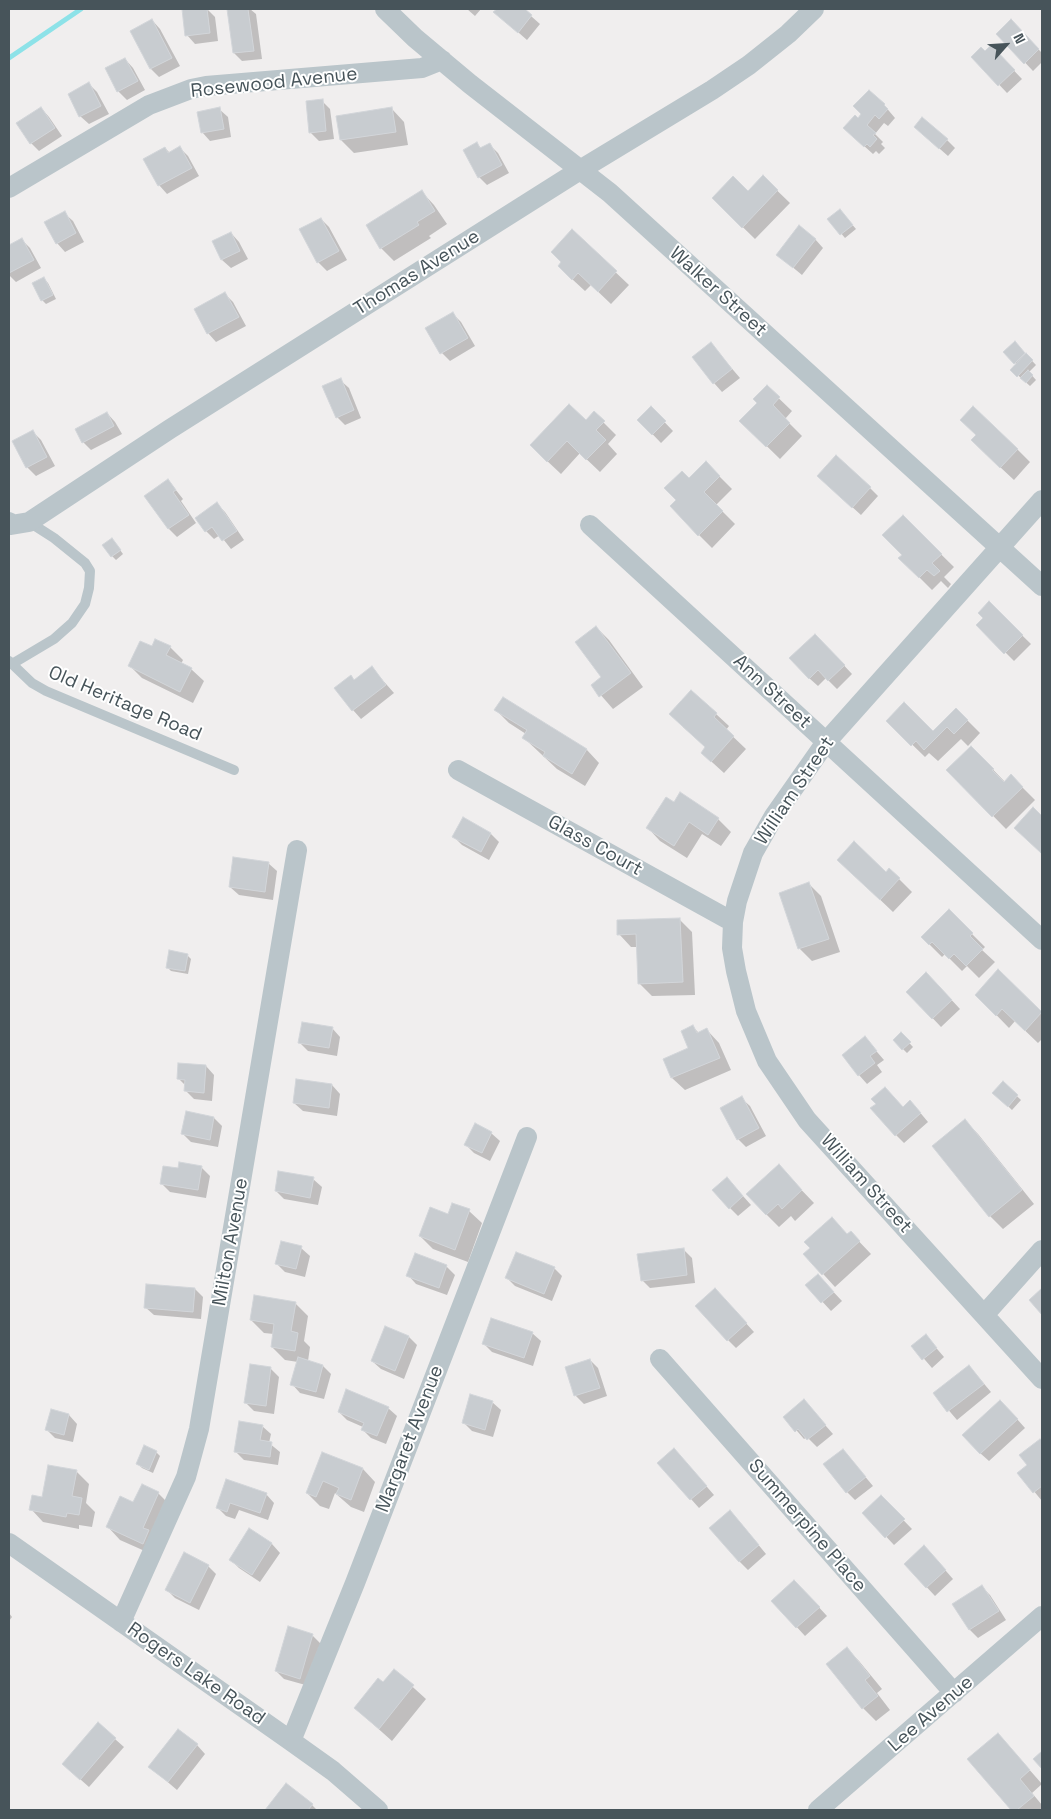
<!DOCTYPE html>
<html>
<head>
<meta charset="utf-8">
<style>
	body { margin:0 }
	#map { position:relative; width:1051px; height:1819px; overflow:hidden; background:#f0eeee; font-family:"Space Grotesk",sans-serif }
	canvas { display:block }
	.frame { position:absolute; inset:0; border:10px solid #47545a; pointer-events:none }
	.north { position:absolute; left:981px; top:20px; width:50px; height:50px; -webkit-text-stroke:4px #fff; paint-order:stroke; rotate:64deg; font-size:14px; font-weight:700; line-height:20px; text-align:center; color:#47545a }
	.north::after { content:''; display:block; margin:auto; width:18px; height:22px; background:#47545a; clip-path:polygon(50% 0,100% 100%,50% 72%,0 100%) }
</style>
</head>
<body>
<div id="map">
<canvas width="1051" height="1819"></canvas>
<div class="frame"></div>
<div class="north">N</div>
</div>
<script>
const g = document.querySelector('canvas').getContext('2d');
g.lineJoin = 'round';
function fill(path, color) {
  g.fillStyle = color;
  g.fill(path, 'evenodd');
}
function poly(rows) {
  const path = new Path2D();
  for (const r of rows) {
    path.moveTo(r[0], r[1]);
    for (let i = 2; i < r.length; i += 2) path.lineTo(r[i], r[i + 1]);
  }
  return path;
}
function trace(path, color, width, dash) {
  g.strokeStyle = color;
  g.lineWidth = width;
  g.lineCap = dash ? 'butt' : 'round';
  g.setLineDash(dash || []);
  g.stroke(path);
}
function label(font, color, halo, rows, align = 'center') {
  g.font = font + ' "Space Grotesk",sans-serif';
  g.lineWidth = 4;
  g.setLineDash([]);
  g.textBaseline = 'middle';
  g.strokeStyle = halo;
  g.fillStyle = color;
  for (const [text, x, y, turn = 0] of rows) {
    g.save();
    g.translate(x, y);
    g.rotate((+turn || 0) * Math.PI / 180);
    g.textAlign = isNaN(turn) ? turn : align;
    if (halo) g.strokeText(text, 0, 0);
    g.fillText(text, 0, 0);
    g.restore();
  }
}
const shadow = poly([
	[184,9,207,9,215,17,218,41,195,44,187,35],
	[228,9,250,9,256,14,262,59,242,61,234,53],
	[467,9,481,9,475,16],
	[498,9,523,9,540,24,527,40,495,12],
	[152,20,160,29,180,66,159,77,151,69,131,31],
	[1011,21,1042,53,1042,62,1033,71,998,34],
	[985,52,999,55,1022,79,1007,93,973,57],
	[125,59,133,68,145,90,127,100,118,91],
	[89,84,97,92,109,114,89,124,80,116],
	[322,101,330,109,334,139,319,141,310,132],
	[884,105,895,118,888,126,884,123,875,134,883,142,881,144,885,148,879,154,876,151,873,154,853,136,858,120],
	[41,108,49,117,62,136,39,151,31,143],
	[219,109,228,117,231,137,210,141,202,132],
	[392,109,404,122,408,145,354,153,341,140],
	[924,135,947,140,955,148,948,156],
	[477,144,482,149,489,144,498,153,509,173,487,185,479,177],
	[165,148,170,153,180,148,188,156,199,176,167,194,159,185],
	[763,177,790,203,755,239,713,198,748,192],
	[422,192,434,205,447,224,429,236,431,238,394,261,381,248,367,226],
	[64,213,73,221,84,242,65,252,57,243],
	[843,214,856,229,845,238,829,219],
	[321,219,329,227,347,260,327,271,318,262,301,230],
	[572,231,629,285,611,304,591,285,585,291,572,279],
	[231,233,239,242,248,259,231,268,222,260,213,242],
	[815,239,823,248,802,275,778,255],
	[22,240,30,248,41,268,16,282,9,275,9,247],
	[44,279,48,283,56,299,46,304,42,300],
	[225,294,233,302,246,326,216,342,208,333],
	[453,314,461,322,475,346,450,361,442,353],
	[1015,343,1036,365,1029,372,1036,380,1030,386,1012,370,1017,365,1005,352],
	[711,344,740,378,722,392,714,383],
	[340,380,349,388,361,418,345,425,337,417],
	[767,387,792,411,785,419,802,436,780,459,741,421,759,403],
	[651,408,673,431,661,443,639,420],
	[107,413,115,422,122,434,91,450,83,442],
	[594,413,616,435,608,444,617,454,600,472,580,453,561,474,544,458],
	[33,432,41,440,55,466,36,476,27,467,14,441],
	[977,435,1017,449,1030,462,1014,480,985,453],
	[706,463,732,489,716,505,735,524,712,548,671,507,678,500,689,480],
	[168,480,183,499,181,501,196,523,177,537,169,529,146,496],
	[827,484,870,488,878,496,861,515],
	[217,504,225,512,244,540,231,549,220,535,214,539,206,531],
	[903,517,954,567,944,577,951,584,948,588,941,581,932,590,900,558,904,555],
	[115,543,123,554,116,560,112,556],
	[989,603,1031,644,1014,661,978,625,985,618],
	[596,627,609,640,643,687,613,709,592,685,603,677],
	[824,644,852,674,837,689,826,678,818,686,809,678],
	[170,647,183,660,181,664,191,669,204,681,193,703,142,678,130,666,152,648],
	[372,668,394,693,361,719,353,710,355,681],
	[503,698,587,750,599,763,585,786,557,769,524,738,526,734,509,723,496,710],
	[956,709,980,733,968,746,961,739,938,761,929,753,925,757,888,721,933,733],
	[716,714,729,726,726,730,746,749,724,773,702,753,707,748,683,727],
	[971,747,1005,782,1011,776,1035,800,1006,829,948,770],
	[674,803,718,819,731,832,721,846,702,834,687,858,660,841,648,828],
	[1033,809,1042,818,1042,853,1028,840],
	[491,834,499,842,489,860,462,845,454,837],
	[268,863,277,871,273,900,239,895,230,887],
	[890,870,912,892,893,912,851,872,886,874],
	[809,884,821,896,840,952,812,961,799,948],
	[949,911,985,947,982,950,995,962,979,978,967,966,962,971,945,954,942,957,922,937],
	[680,920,692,932,695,995,652,996,639,983,638,947,631,947,619,934],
	[187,955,191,959,188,974,171,971,167,967],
	[998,971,1042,1014,1042,1039,1038,1043,1015,1021,1009,1028,977,995],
	[935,982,960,1009,941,1027,908,992],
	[693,1027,699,1033,707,1030,719,1043,731,1070,685,1090,672,1078,665,1060,690,1049],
	[332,1028,340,1037,337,1056,308,1051,300,1043],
	[901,1034,913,1047,907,1053,894,1040],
	[865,1038,884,1060,877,1065,882,1072,867,1084,859,1075],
	[206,1066,214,1075,212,1101,194,1099,186,1091,186,1086,179,1079],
	[1003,1083,1021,1100,1012,1110,994,1093],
	[332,1085,340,1094,337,1116,303,1111,294,1103],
	[741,1098,750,1106,766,1136,746,1147,738,1139],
	[903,1108,918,1110,928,1122,904,1143,896,1135],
	[214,1118,222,1126,218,1147,191,1142,182,1133],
	[965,1121,978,1134,1034,1204,1003,1229,990,1216,934,1146],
	[491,1133,500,1141,490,1161,474,1153,466,1145],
	[201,1167,210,1176,206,1198,170,1192,162,1184,179,1169],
	[313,1179,322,1187,318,1205,284,1199,276,1191],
	[791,1179,814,1203,795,1221,791,1216,779,1227,766,1214],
	[735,1187,751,1205,738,1216,730,1208],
	[469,1211,482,1223,468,1262,433,1249,420,1236,449,1215],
	[851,1233,871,1254,835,1287,805,1254],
	[301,1248,310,1256,305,1277,285,1272,276,1263],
	[683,1249,692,1258,695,1283,650,1288,642,1280],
	[446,1266,455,1275,447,1295,416,1284,408,1275],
	[554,1268,562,1276,552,1301,515,1286,507,1278],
	[826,1284,842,1301,831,1311,807,1285],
	[195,1289,203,1297,201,1319,154,1315,145,1307],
	[723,1298,754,1332,736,1348,728,1340],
	[295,1303,308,1316,304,1341,310,1347,308,1361,323,1366,331,1374,324,1399,300,1393,292,1384,298,1362,285,1360,272,1347,274,1334,264,1333,251,1320],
	[386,1328,409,1337,417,1345,404,1379,381,1369,372,1361],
	[532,1333,541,1341,533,1366,492,1352,484,1344],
	[926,1336,944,1357,932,1368,913,1346],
	[590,1360,598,1368,607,1396,584,1404,575,1395],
	[969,1366,991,1392,957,1420,934,1393],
	[270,1368,279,1377,274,1414,254,1411,245,1402],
	[804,1401,833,1434,817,1447,807,1437,804,1439,785,1417],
	[492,1402,501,1410,493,1437,472,1431,464,1423],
	[388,1408,397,1416,386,1444,371,1438,362,1429,363,1427,347,1420,339,1412],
	[1009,1410,1025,1428,989,1461,980,1453],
	[51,1411,69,1415,77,1424,73,1442,55,1438,47,1430],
	[262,1426,271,1434,269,1443,280,1452,278,1465,244,1460,235,1451],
	[1040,1440,1042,1442,1042,1501,1019,1473,1029,1466],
	[843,1450,873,1486,855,1500,847,1492],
	[156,1452,160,1456,153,1473,142,1468,138,1464],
	[322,1453,363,1469,375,1482,364,1512,351,1507,335,1493,329,1509,320,1506,307,1493],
	[682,1458,714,1495,699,1508,659,1463],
	[76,1471,89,1484,86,1503,95,1512,92,1527,79,1525,79,1529,43,1522,31,1509],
	[226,1481,266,1494,274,1503,268,1520,239,1510,235,1519,226,1516,217,1507],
	[158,1493,171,1506,156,1556,120,1540,108,1527],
	[881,1497,912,1529,894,1545,864,1513],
	[738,1520,766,1554,748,1570,739,1561],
	[250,1530,272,1544,280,1553,260,1582,239,1568,230,1559],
	[932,1555,953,1579,935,1596,905,1564],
	[208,1566,216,1574,199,1610,175,1598,167,1590],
	[981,1586,990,1595,1006,1620,978,1638,970,1630,953,1605],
	[803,1590,827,1616,805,1636,773,1601],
	[9,1613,12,1617,9,1621],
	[312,1635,321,1644,309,1686,284,1679,276,1671],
	[847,1649,859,1661,882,1689,877,1693,890,1710,876,1721,863,1708,828,1664],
	[394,1670,426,1699,392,1741,355,1708,383,1684],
	[98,1724,124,1747,89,1787,72,1772],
	[998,1734,1042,1784,1032,1793,1042,1805,1042,1810,1013,1810,969,1759],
	[197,1745,205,1754,177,1790,150,1767],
	[286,1785,312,1805,317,1810,267,1810]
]);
const stream = poly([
	[9,58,81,9]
]);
const building = poly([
	[182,9,207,9,210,33,185,36,182,9],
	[227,9,248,9,254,51,233,53,227,9],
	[497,9,525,9,532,15,518,33,493,12,497,9],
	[152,19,172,58,150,69,130,31,152,19],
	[1011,19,1039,49,1024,64,996,34,1011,19],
	[991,45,1015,70,998,86,971,57,981,47,985,51,991,45],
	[125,58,138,81,117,92,105,68,125,58],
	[89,82,101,106,79,117,68,94,89,82],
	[869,90,885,104,884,105,888,109,879,119,875,115,867,125,876,133,873,135,877,139,870,147,867,144,864,147,843,128,855,115,858,118,861,114,853,106,869,90],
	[323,99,326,131,309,133,306,101,323,99],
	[41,107,55,128,30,144,16,123,41,107],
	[220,107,224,129,201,133,197,112,220,107],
	[392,107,396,132,340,140,336,116,392,107],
	[922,117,948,139,939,149,914,127,922,117],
	[477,142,480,148,490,143,502,165,478,178,463,150,477,142],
	[180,146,192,168,158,186,143,159,165,147,168,153,180,146],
	[763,175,778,190,742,228,712,198,733,176,748,191,763,175],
	[422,190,435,211,417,222,419,225,380,249,366,225,422,190],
	[840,209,853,225,840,235,827,219,840,209],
	[65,211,76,233,56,244,44,222,65,211],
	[321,218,339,251,317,263,299,229,321,218],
	[799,225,816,239,793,268,776,255,799,225],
	[572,229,617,271,598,292,578,273,572,280,558,266,561,262,551,252,572,229],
	[231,232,240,251,221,260,212,241,231,232],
	[22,238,34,260,9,273,9,245,22,238],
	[44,277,53,295,41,301,32,283,44,277],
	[225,292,239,317,207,334,194,309,225,292],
	[453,312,468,338,440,354,425,328,453,312],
	[1015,341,1025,353,1014,364,1003,352,1015,341],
	[711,342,732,369,713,384,692,357,711,342],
	[1026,353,1033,360,1017,377,1010,370,1026,353],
	[1028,370,1033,375,1026,383,1020,378,1028,370],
	[341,378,354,410,336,418,322,386,341,378],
	[767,385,780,397,773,405,790,423,766,447,739,421,757,403,753,399,767,385],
	[569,404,586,420,594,411,605,421,596,430,606,440,586,460,567,441,547,462,530,445,569,404],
	[651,406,666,421,652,435,637,420,651,406],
	[973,406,1018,449,1000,468,971,440,976,435,960,420,973,406],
	[107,412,114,426,82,443,75,429,107,412],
	[33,430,47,457,26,468,12,441,33,430],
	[836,455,871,487,852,508,817,476,836,455],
	[706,461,720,476,704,492,723,511,698,536,670,506,676,500,664,488,682,471,689,478,706,461],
	[168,479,176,490,173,492,189,515,168,529,144,496,168,479],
	[217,502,237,531,222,541,212,527,205,532,195,518,217,502],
	[903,515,942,554,932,563,940,571,934,576,927,570,919,578,898,558,902,555,882,535,903,515],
	[112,538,121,550,111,557,102,545,112,538],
	[989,601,1023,635,1004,654,976,625,983,618,978,613,989,601],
	[596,626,631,673,599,697,591,685,601,677,575,642,596,626],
	[815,634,845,665,828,681,818,670,809,679,789,658,815,634],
	[155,639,171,646,166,655,192,668,180,692,128,666,140,641,152,646,155,639],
	[372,666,386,685,352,711,334,688,351,675,354,680,372,666],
	[691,690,717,713,714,717,734,736,711,762,701,753,705,747,669,714,691,690],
	[503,697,587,749,572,774,543,756,545,752,522,738,527,730,494,710,503,697],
	[904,702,933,731,956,708,968,720,954,734,947,727,924,750,916,741,911,746,886,721,904,702],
	[971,746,994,769,992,770,1004,782,1011,774,1023,787,992,817,946,770,971,746],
	[680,792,719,818,708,835,689,822,674,846,646,828,666,797,674,802,680,792],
	[1033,807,1042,816,1041,853,1014,828,1033,807],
	[463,817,491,833,481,852,452,837,463,817],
	[854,841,886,872,889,868,900,878,880,900,837,860,854,841],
	[233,857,269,862,265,892,229,887,233,857],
	[809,882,829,939,798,949,779,893,809,882],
	[949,909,973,933,970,936,983,949,966,966,954,954,949,959,932,942,929,945,921,937,949,909],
	[680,918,683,982,638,984,636,934,617,935,617,920,680,918],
	[169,950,188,954,185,971,166,968,169,950],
	[998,969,1042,1012,1025,1031,1002,1009,996,1016,975,995,998,969],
	[926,972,952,1000,932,1019,906,992,926,972],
	[302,1022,333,1027,329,1048,298,1043,302,1022],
	[693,1025,697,1033,707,1028,720,1058,671,1078,663,1059,688,1048,681,1031,693,1025],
	[901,1032,911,1042,902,1050,893,1040,901,1032],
	[865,1036,877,1051,870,1056,875,1063,858,1076,842,1055,865,1036],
	[178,1063,206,1065,204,1093,184,1091,185,1080,177,1079,178,1063],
	[296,1079,332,1084,329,1108,293,1103,296,1079],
	[1003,1081,1018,1095,1008,1107,992,1093,1003,1081],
	[885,1087,903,1107,910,1100,921,1113,895,1136,870,1108,876,1104,871,1099,885,1087],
	[742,1096,759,1128,737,1140,720,1108,742,1096],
	[186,1111,214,1117,210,1140,181,1134,186,1111],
	[965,1119,1022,1190,989,1217,932,1146,965,1119],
	[475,1123,492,1132,482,1153,464,1145,475,1123],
	[179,1162,202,1166,198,1190,160,1184,163,1166,178,1168,179,1162],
	[779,1164,802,1190,782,1209,778,1204,766,1215,746,1194,779,1164],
	[278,1171,314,1177,310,1198,275,1191,278,1171],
	[727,1177,743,1196,729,1209,712,1190,727,1177],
	[452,1203,470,1209,455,1250,419,1236,430,1207,448,1214,452,1203],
	[832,1217,847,1234,851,1231,860,1241,822,1275,803,1254,810,1248,804,1242,832,1217],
	[281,1241,302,1246,296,1269,275,1264,281,1241],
	[684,1248,687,1275,641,1281,637,1254,684,1248],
	[516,1252,555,1267,544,1294,505,1278,516,1252],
	[415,1253,447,1265,439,1288,406,1276,415,1253],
	[818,1274,834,1292,821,1303,805,1285,818,1274],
	[146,1284,195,1288,193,1312,144,1308,146,1284],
	[715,1288,747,1323,727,1341,695,1306,715,1288],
	[1042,1288,1042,1315,1029,1300,1042,1288],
	[254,1295,296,1302,291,1331,298,1333,295,1351,271,1347,274,1324,250,1320,254,1295],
	[491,1318,533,1332,524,1358,482,1344,491,1318],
	[385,1326,409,1336,395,1371,371,1361,385,1326],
	[926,1334,937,1348,922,1360,911,1346,926,1334],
	[298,1357,323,1365,316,1392,290,1385,298,1357],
	[590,1359,600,1388,574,1396,565,1367,590,1359],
	[250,1364,271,1367,266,1406,244,1403,250,1364],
	[969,1365,984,1384,947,1412,933,1393,969,1365],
	[346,1389,389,1407,377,1436,361,1430,364,1423,338,1412,346,1389],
	[470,1394,493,1401,485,1430,462,1423,470,1394],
	[804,1399,826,1425,807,1440,798,1429,795,1432,783,1417,804,1399],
	[1000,1400,1018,1419,980,1454,962,1435,1000,1400],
	[51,1409,69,1414,64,1435,45,1430,51,1409],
	[239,1421,263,1425,260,1440,272,1442,270,1457,234,1452,239,1421],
	[1040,1439,1042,1441,1042,1486,1033,1493,1017,1473,1027,1465,1019,1455,1040,1439],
	[144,1445,157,1451,149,1470,136,1464,144,1445],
	[674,1448,707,1486,690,1500,657,1463,674,1448],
	[843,1449,866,1477,846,1493,823,1464,843,1449],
	[322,1452,363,1468,351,1500,336,1494,339,1488,323,1481,316,1497,306,1493,322,1452],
	[48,1465,77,1470,72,1496,82,1498,79,1515,67,1513,66,1517,29,1510,32,1495,42,1497,48,1465],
	[226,1479,267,1493,260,1513,230,1503,227,1512,216,1508,226,1479],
	[142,1484,159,1492,143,1528,149,1530,143,1544,106,1527,120,1496,133,1502,142,1484],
	[881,1495,905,1519,885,1538,862,1513,881,1495],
	[730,1510,759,1545,739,1562,709,1528,730,1510],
	[249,1528,272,1543,252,1575,229,1560,249,1528],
	[924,1545,946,1570,926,1588,904,1564,924,1545],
	[184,1552,209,1565,190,1603,165,1590,184,1552],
	[794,1580,820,1607,796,1628,771,1601,794,1580],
	[982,1585,999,1611,969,1630,952,1604,982,1585],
	[288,1626,313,1634,300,1679,275,1671,288,1626],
	[847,1647,870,1676,865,1680,878,1696,862,1709,826,1664,847,1647],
	[394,1669,414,1685,379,1729,354,1708,378,1678,383,1682,394,1669],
	[98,1722,116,1738,80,1780,62,1764,98,1722],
	[178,1729,198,1744,168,1782,148,1767,178,1729],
	[998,1733,1030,1770,1020,1779,1034,1796,1017,1810,1011,1810,967,1759,998,1733],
	[1042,1751,1042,1769,1033,1759,1042,1751],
	[286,1783,313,1804,308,1810,265,1810,286,1783]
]);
const service = poly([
	[9,661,32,683,46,691,234,770],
	[12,664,54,639,72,623,85,604,89,588,90,571,85,563,54,538,29,522]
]);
const minor = poly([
	[385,9,415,38,470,84,610,193,1042,586],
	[9,188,149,105,191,89,206,86,422,68,442,60],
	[1042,500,826,742,774,816,753,853,737,901,733,922,732,948,736,971,746,1011,767,1061,807,1120,1042,1379],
	[9,522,11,525,29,522,170,429,580,170,712,90,749,65,788,34,814,9],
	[590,525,1042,940],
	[458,770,733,922],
	[984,1315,1042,1250],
	[660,1359,954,1693],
	[9,1543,291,1741,333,1771,378,1810],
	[121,1622,186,1477,199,1429,297,850],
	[291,1741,355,1583,527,1137],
	[818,1810,1042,1616]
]);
const streetNames = [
	["Rosewood Avenue",274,83,-6],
	["Thomas Avenue",417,273,-32],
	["Walker Street",718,292,42],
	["Ann Street",772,692,43],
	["Old Heritage Road",125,704,23],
	["William Street",795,791,-56],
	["Glass Court",595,846,29],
	["William Street",866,1184,48],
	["Milton Avenue",231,1242,-80],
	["Margaret Avenue",410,1439,-69],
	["Summerpine Place",807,1526,49],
	["Rogers Lake Road",196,1674,35],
	["Lee Avenue",931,1714,-41]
];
fill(shadow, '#0003');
trace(stream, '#8de2e8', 5);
fill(building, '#c8ccd0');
trace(building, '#d2d5d9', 1);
trace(service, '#bac5ca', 10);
trace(minor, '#bac5ca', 20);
label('19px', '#47545a', '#fff', streetNames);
</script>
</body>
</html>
